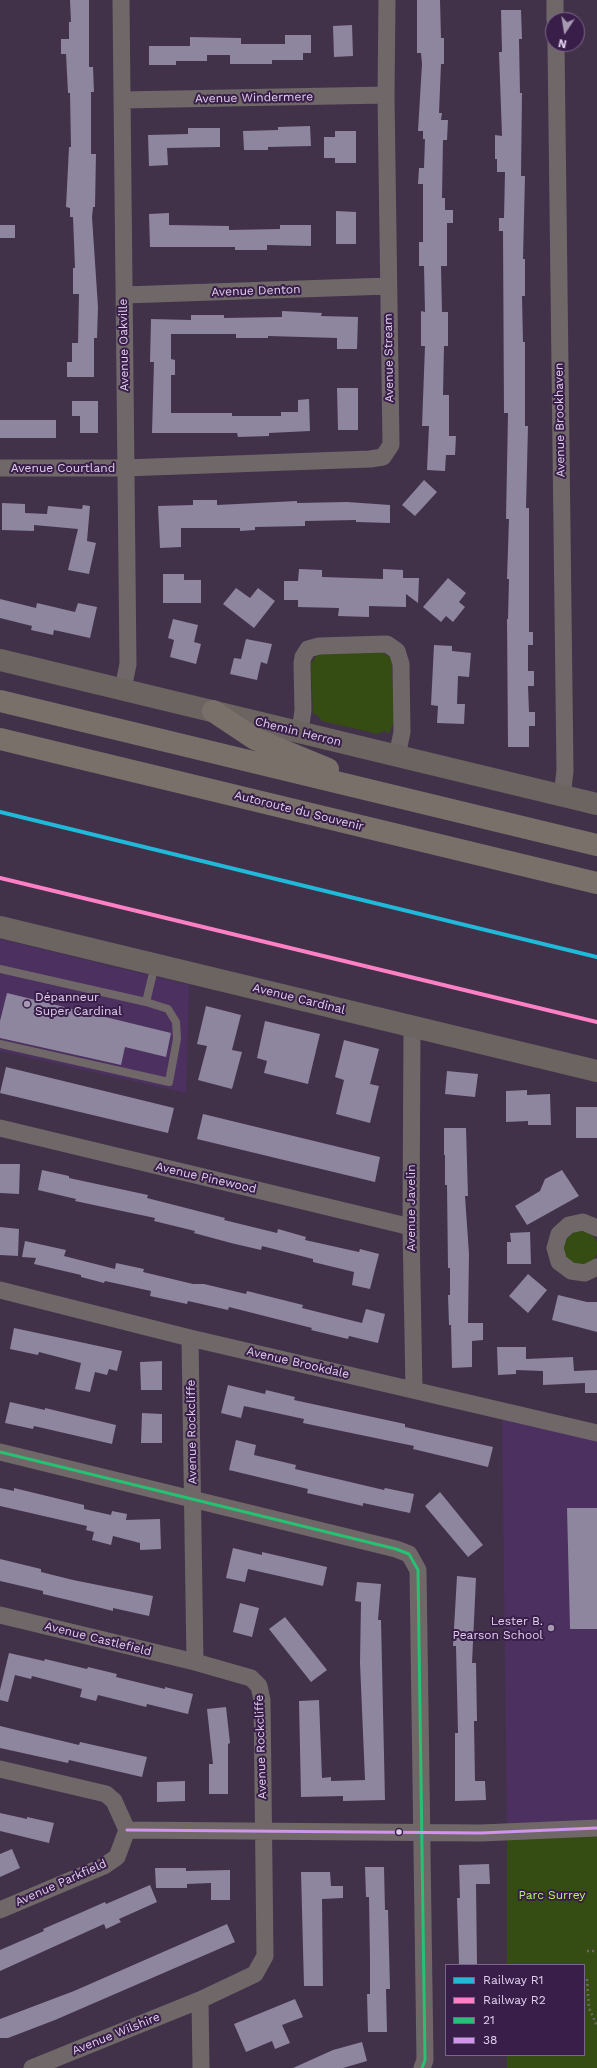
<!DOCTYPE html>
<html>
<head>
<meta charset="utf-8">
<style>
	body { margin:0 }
	#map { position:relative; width:597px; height:2068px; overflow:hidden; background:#41324a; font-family:"Work Sans",sans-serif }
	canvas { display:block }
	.legend { position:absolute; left:445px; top:1964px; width:140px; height:92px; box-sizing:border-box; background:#381e49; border:1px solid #7b658a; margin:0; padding:5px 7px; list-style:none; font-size:12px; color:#e0d0ec }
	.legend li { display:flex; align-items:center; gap:8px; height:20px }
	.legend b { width:20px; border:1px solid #7b658a }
	.north { position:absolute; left:545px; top:12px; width:40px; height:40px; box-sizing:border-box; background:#381e49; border:1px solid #7b658a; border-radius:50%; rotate:192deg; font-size:11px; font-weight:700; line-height:16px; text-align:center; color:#e0d0ec }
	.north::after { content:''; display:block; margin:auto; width:14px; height:18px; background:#a899b3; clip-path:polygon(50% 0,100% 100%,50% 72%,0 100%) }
</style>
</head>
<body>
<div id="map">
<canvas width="597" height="2068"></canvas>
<ul class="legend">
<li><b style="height:5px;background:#20b9da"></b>Railway R1</li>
<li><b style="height:5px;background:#ff80c5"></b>Railway R2</li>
<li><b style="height:5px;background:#26c172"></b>21</li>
<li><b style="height:5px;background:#d193ec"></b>38</li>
</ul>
<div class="north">N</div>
</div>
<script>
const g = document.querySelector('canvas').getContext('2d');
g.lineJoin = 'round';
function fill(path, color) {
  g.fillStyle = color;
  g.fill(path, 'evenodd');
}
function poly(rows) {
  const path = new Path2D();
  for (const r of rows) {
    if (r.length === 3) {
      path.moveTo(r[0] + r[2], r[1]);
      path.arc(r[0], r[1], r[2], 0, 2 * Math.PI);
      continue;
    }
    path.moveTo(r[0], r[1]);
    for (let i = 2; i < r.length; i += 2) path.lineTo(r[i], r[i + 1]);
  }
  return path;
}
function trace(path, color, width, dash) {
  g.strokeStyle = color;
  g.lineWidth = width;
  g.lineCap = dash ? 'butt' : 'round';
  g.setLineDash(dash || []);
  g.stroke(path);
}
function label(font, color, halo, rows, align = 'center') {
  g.font = font + ' "Work Sans",sans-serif';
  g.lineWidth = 4;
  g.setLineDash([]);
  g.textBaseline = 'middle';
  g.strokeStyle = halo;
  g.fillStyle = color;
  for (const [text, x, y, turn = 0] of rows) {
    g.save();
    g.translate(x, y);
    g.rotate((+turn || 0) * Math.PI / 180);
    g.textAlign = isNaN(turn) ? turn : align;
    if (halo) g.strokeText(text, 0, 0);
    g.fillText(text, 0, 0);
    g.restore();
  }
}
const built = poly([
	[0,939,189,985,186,1093,0,1051],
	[502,1409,597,1433,597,1823,507,1824]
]);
const green = poly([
	[381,652,391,658,392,663,394,722,390,731,387,734,386,731,376,734,370,732,322,721,316,714,313,714,311,664,316,656,322,653],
	[581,1248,17],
	[597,1822,597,2068,507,2068,507,2055,584,2055,584,1965,507,1965,507,1824]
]);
const building = poly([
	[70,0,89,0,89,67,93,67,94,92,91,92,91,154,96,154,95,207,93,207,92,217,98,307,97,338,94,338,94,377,67,377,67,362,72,362,72,343,78,343,79,294,73,294,73,268,75,268,73,217,70,217,70,208,66,207,69,147,71,147,70,93,68,93,66,54,61,54,61,39,69,39,69,22,71,22],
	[417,0,440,0,441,38,444,38,444,64,441,64,439,113,442,113,441,120,448,120,447,140,443,140,442,198,445,198,445,210,453,210,453,223,447,223,447,266,441,266,442,312,448,312,448,346,444,346,443,395,449,395,449,436,456,436,455,455,446,455,445,471,427,470,429,426,422,426,425,346,421,346,421,311,425,312,424,266,419,266,419,242,423,242,423,184,418,184,419,168,424,168,425,139,423,139,423,131,418,131,422,64,421,53,417,53],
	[501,10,521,10,522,39,519,39,520,93,522,93,521,176,525,176,523,259,525,259,525,296,522,296,523,342,525,342,525,426,528,426,526,508,529,508,529,632,533,632,533,645,528,645,528,671,534,671,534,686,528,686,529,712,535,712,535,726,529,726,529,747,508,747,507,619,508,619,509,579,507,579,509,519,506,519,508,413,504,413,503,231,499,231,499,218,504,218,505,172,497,172,497,159,495,159,495,135,502,136,499,52,502,52],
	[352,25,353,56,334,57,333,26],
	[285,35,311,35,311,53,303,53,303,60,272,60,272,64,230,64,230,55,207,55,207,61,176,61,176,65,149,65,149,46,190,46,190,37,241,38,241,44,285,44],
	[310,126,311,146,268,147,268,150,244,150,243,131,278,130,278,127],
	[188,128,220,128,220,147,167,148,168,165,149,166,148,135,188,134],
	[335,131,356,131,356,163,335,163,335,158,324,158,324,137,335,137],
	[336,211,356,212,356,244,336,244],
	[169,213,169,225,229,226,229,230,280,229,280,225,311,225,311,246,267,245,267,250,235,250,235,247,150,247,149,214],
	[0,225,15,225,15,238,0,238],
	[282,311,322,313,321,316,358,317,357,349,337,349,337,338,268,336,268,338,236,338,236,334,171,334,171,359,175,360,175,375,171,375,171,413,232,413,232,416,281,416,281,412,298,412,298,400,309,399,310,431,269,433,269,436,238,437,237,433,152,433,154,362,150,362,151,319,191,320,191,315,224,315,224,318,282,317],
	[337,388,358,388,358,430,338,430],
	[72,401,98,401,98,433,80,433,80,416,72,416],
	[0,420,56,420,56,438,0,438],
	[424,480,437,492,415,516,402,505],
	[193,500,217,500,217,505,297,501,297,503,347,502,390,505,390,523,356,522,356,520,305,521,305,526,255,527,255,530,240,531,240,528,181,528,181,547,160,548,158,506,193,505],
	[2,503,25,504,25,513,47,514,48,506,82,509,83,505,90,506,87,541,96,543,89,574,68,570,78,529,34,525,34,531,2,530],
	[299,569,322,570,322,577,383,579,383,569,403,570,403,578,419,578,418,603,406,594,406,607,369,606,369,617,338,616,339,608,298,607,298,600,284,600,284,581,298,581],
	[163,574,184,574,184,580,201,580,201,603,163,603],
	[448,578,466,593,459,602,465,607,453,622,446,616,441,622,423,607],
	[236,588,250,598,258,588,275,601,254,628,223,604],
	[0,599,36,608,37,603,75,612,78,603,97,607,90,638,54,630,53,635,31,630,32,626,0,618],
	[173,619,198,625,194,642,201,644,196,664,170,657,174,640,168,638],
	[246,639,272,644,267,664,261,662,257,680,230,674,234,658,241,659],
	[434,645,452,646,452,651,471,653,469,677,458,676,457,704,465,704,464,724,437,723,438,706,431,705],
	[7,993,171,1033,166,1057,125,1047,121,1065,0,1038,0,1021],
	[206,1006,241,1015,232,1050,242,1052,232,1089,198,1080,207,1046,197,1044],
	[265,1021,320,1034,308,1084,264,1073,267,1061,257,1058],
	[344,1040,379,1049,370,1084,379,1086,370,1123,336,1114,344,1080,335,1077],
	[6,1067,174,1108,168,1133,0,1093],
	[447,1071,478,1074,475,1097,445,1094],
	[527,1090,527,1095,550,1094,551,1125,528,1125,528,1121,506,1122,506,1091],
	[576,1107,597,1107,597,1138,576,1138],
	[203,1114,380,1157,375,1182,197,1139],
	[444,1128,466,1128,468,1196,465,1196,469,1254,468,1323,483,1323,483,1340,472,1341,472,1367,452,1368,451,1325,449,1325,448,1295,450,1295,450,1268,448,1268,447,1185,445,1185,445,1155,444,1155],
	[0,1164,20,1164,19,1194,0,1193],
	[42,1170,69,1176,69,1178,148,1195,147,1198,225,1218,224,1220,277,1233,278,1229,306,1237,305,1240,359,1252,360,1249,379,1254,370,1289,352,1285,354,1272,313,1262,313,1259,262,1246,261,1250,231,1243,194,1233,195,1231,154,1221,155,1218,75,1201,76,1199,38,1190],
	[562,1170,579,1196,527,1225,515,1206,540,1191,545,1179],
	[0,1227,19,1229,18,1256,0,1255],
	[530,1232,531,1264,507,1264,507,1242,511,1242,510,1233],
	[25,1241,66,1250,64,1256,115,1269,116,1263,144,1269,143,1272,193,1284,204,1284,246,1294,247,1291,303,1305,302,1308,362,1323,366,1309,385,1314,378,1343,349,1336,348,1339,311,1330,312,1328,229,1307,228,1310,188,1301,187,1304,150,1296,151,1291,105,1281,104,1283,81,1277,81,1275,34,1264,36,1258,22,1257],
	[528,1274,547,1290,528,1313,509,1296],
	[558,1295,587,1302,597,1302,597,1332,552,1320],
	[14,1328,122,1351,117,1371,109,1369,107,1375,95,1372,90,1392,75,1389,81,1363,39,1352,38,1355,10,1349],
	[497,1347,526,1347,526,1359,573,1357,574,1371,597,1370,597,1393,585,1393,585,1383,543,1385,543,1371,516,1370,516,1374,498,1375],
	[162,1361,162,1390,141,1390,140,1362],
	[228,1385,265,1394,266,1390,295,1397,294,1400,405,1424,405,1427,493,1447,488,1467,413,1449,414,1446,303,1423,304,1419,244,1406,241,1418,221,1413],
	[10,1402,45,1410,45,1408,116,1425,112,1444,34,1426,33,1429,5,1423],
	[142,1413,162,1414,162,1443,141,1443],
	[236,1440,256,1445,254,1455,296,1465,295,1469,384,1490,385,1488,414,1494,410,1513,363,1503,363,1506,307,1493,308,1489,229,1470],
	[0,1488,14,1491,14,1488,84,1505,84,1509,111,1515,112,1511,127,1514,126,1520,160,1519,161,1549,140,1550,140,1543,113,1536,111,1545,92,1540,94,1532,86,1530,87,1526,0,1506],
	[440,1492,483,1545,468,1557,425,1506],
	[567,1508,597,1508,597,1629,570,1629],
	[233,1548,262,1555,262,1552,327,1567,323,1586,248,1569,245,1582,226,1578],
	[0,1559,41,1569,41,1572,73,1580,153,1596,149,1616,113,1608,113,1611,85,1604,43,1594,43,1591,0,1581],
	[457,1576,476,1578,472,1663,476,1663,477,1721,474,1721,475,1781,485,1781,486,1800,455,1801,455,1733,458,1733,456,1646,453,1646],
	[357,1582,381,1584,378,1620,381,1620,385,1800,343,1801,343,1796,301,1797,299,1701,319,1700,322,1778,331,1777,331,1781,365,1780,360,1663,361,1602,355,1601],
	[240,1603,259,1608,252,1637,233,1632],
	[285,1617,327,1670,311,1682,269,1629],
	[9,1653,44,1661,45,1659,87,1669,88,1667,117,1674,116,1677,165,1689,165,1687,193,1694,188,1714,147,1704,146,1707,98,1695,96,1701,80,1697,82,1689,32,1676,31,1679,15,1675,8,1702,0,1700,0,1690],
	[226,1707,230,1743,228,1744,228,1794,209,1794,209,1764,213,1764,207,1709],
	[0,1726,79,1745,80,1742,147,1757,142,1777,69,1760,68,1763,0,1748],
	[185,1781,185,1801,157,1802,157,1782],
	[0,1813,27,1819,27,1817,54,1823,49,1843,0,1831],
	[12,1849,20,1868,0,1877,0,1854],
	[489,1864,490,1884,476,1884,477,1965,459,1965,457,1898,460,1898,459,1865],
	[365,1867,384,1867,385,1910,388,1910,390,1989,386,1989,387,2032,368,2032,367,1994,370,1994,370,1959,369,1897,366,1897],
	[155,1868,186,1868,186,1871,230,1870,230,1900,211,1900,211,1883,187,1884,187,1888,156,1888],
	[301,1872,330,1872,331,1886,343,1886,343,1898,322,1899,323,1986,304,1986],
	[150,1885,157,1902,119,1919,121,1922,106,1929,104,1924,0,1971,0,1950,44,1931,43,1929,80,1913,105,1902,106,1904],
	[227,1924,235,1942,55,2020,8,2038,0,2038,0,2019,74,1991],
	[295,1999,303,2017,282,2025,290,2043,275,2049,272,2041,246,2052,234,2024],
	[362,2042,367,2061,343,2068,293,2068,333,2050]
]);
const path = poly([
	[587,1951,597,1951],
	[587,1979,589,2008,597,2026]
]);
const lane = poly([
	[0,969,146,1002,155,965],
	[0,1044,169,1082,177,1039,176,1022,168,1009,146,1002]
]);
const street = poly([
	[121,0,128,664,123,689],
	[555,0,555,20],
	[556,44,565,771,562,796],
	[122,100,386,95],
	[124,295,388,286],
	[0,468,125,468,370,459,383,457,391,445,386,95,387,0],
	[300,732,303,710,302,663,303,657,308,649,319,646,387,644,397,651,401,664,402,732,397,756],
	[412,1026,411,1227,414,1389],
	[0,1128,411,1227],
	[597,1228,583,1222,569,1225,559,1234,555,1248,559,1262,571,1271,585,1273,597,1267],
	[0,1290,190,1338,597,1433],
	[190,1338,195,1662],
	[0,1452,396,1549,409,1554,418,1570,425,2060,422,2068],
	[0,1615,195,1662,251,1678,259,1686,262,1700,265,1956,255,1974,200,2000,32,2068],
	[0,1769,106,1794,114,1801,127,1830,117,1857,104,1866,0,1910],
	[127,1830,481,1833,597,1828],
	[200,2000,201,2068]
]);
const secondary = poly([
	[0,660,597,804],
	[0,927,597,1071]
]);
const highway = poly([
	[0,701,597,845],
	[213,711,255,739,328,769],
	[0,739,597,883]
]);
const bus1 = poly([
	[0,1452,396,1549,409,1554,418,1570,425,2060,422,2068]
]);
const bus2 = poly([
	[127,1830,481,1833,597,1828]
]);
const rail1 = poly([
	[0,812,597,957]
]);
const rail2 = poly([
	[0,878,597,1022]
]);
const markers = [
	[27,1004,4,"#a899b3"],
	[551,1628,4,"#a899b3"],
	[399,1832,3.5,"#e0d0ec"]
];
const streetNames = [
	["Avenue Windermere",254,98,-1],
	["Avenue Denton",256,291,-2],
	["Avenue Oakville",124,345,-91],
	["Avenue Stream",389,358,-91],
	["Avenue Brookhaven",560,420,-91],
	["Avenue Courtland",63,468],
	["Chemin Herron",298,732,14],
	["Autoroute du Souvenir",299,811,14],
	["Avenue Cardinal",299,999,14],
	["Avenue Pinewood",206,1178,13],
	["Avenue Javelin",411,1208,-90],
	["Avenue Brookdale",298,1363,13],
	["Avenue Rockcliffe",192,1432,-91],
	["Avenue Castlefield",98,1639,14],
	["Avenue Rockcliffe",261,1747,-92],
	["Avenue Parkfield",61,1883,-24],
	["Avenue Wilshire",116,2034,-22]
];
const poiNames = [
	["Dépanneur",35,997],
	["Super Cardinal",35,1011],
	["Lester B.",543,1621,"right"],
	["Pearson School",543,1635,"right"]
];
const parkNames = [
	["Parc Surrey",552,1895]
];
fill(built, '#4c305f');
fill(green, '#354c12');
fill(building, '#8e859e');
trace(path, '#6d6569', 2.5, [2, 3]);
trace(lane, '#706868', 8);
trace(street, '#706868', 17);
trace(secondary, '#6c6461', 22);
trace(highway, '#7a706a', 22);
trace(bus1, '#26c172', 3);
trace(bus2, '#d193ec', 3);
trace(rail1, '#20b9da', 4);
trace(rail2, '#ff80c5', 4);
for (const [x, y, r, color] of markers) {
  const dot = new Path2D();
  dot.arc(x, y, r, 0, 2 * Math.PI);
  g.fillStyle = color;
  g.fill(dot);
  trace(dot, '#381e49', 1.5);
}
label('12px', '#e0d0ec', '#381e49', streetNames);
label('12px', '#e0d0ec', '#381e49', poiNames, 'left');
label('12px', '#b0f65c', '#381e49', parkNames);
</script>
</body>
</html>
